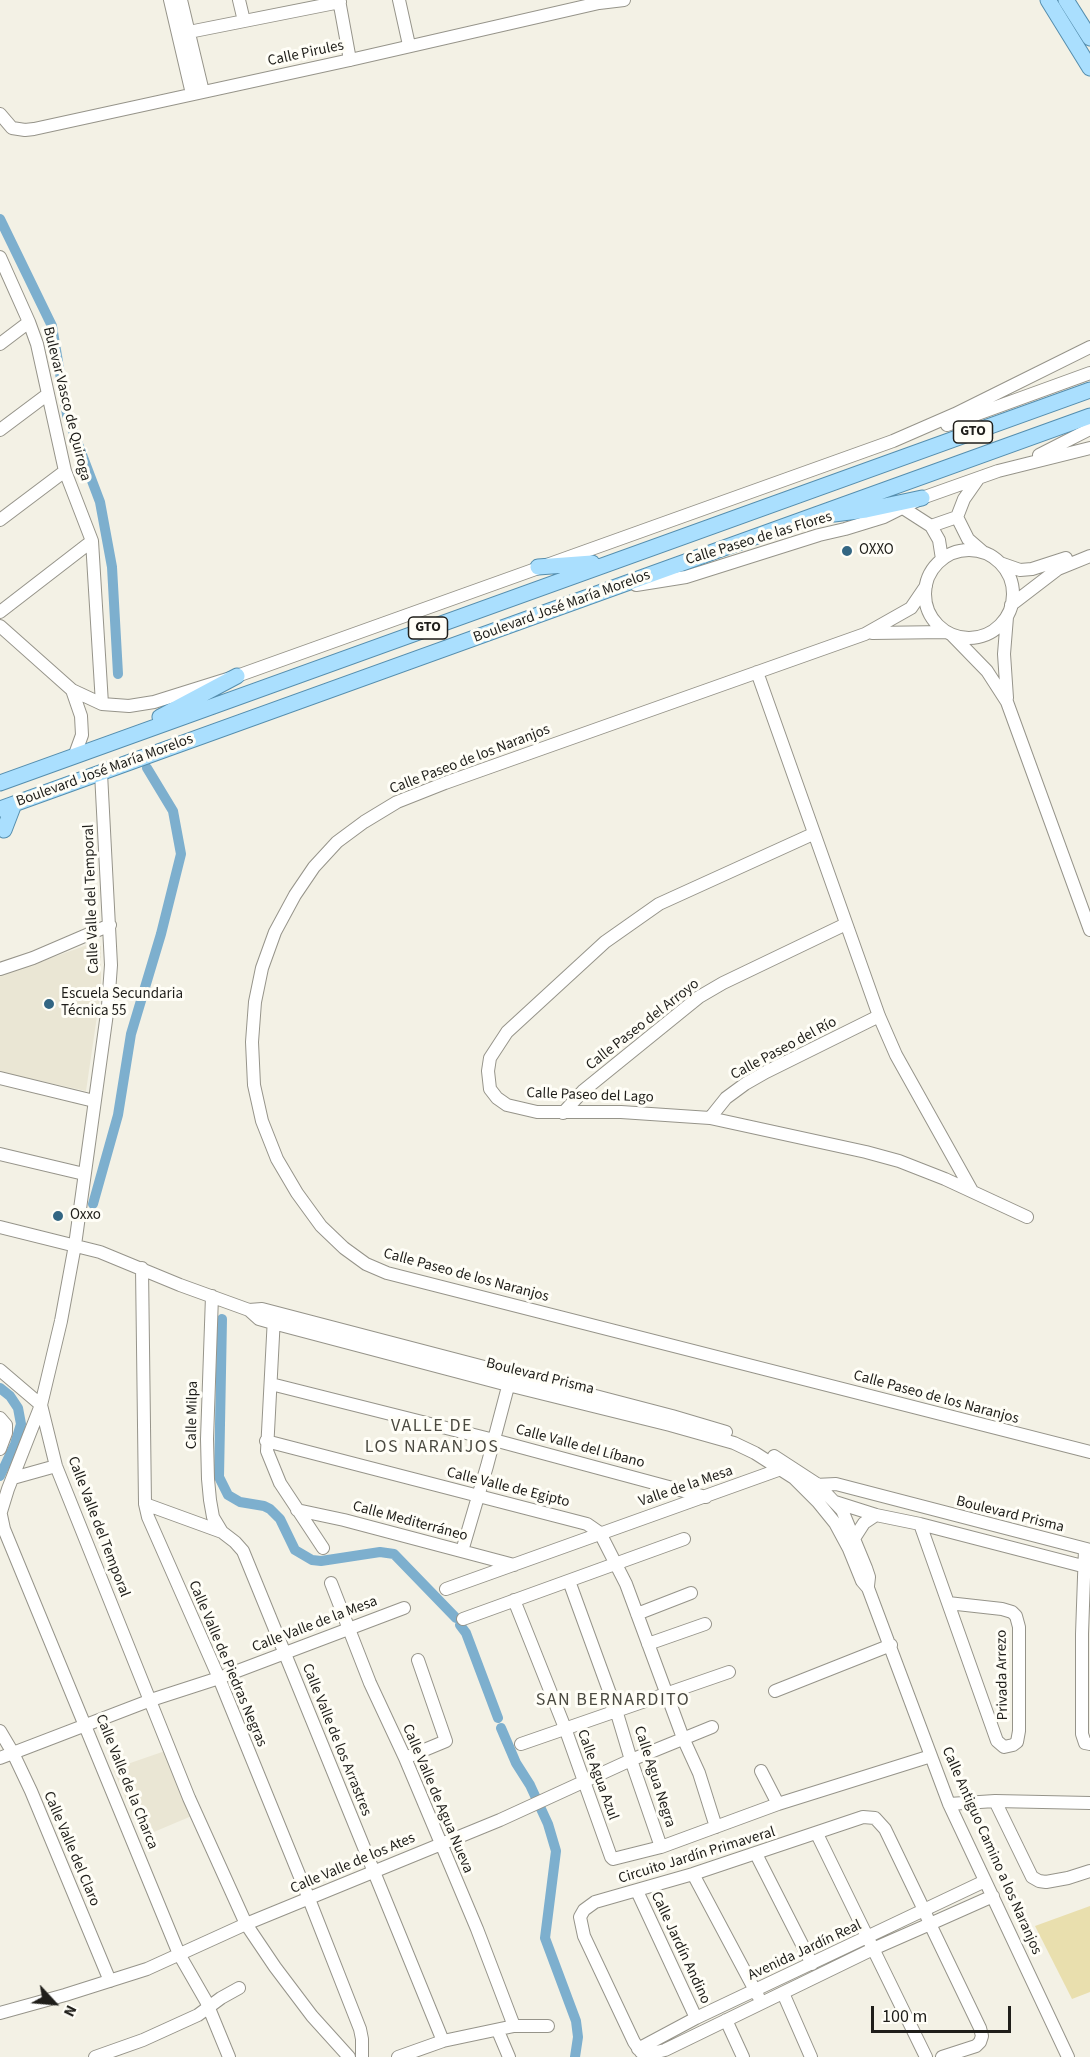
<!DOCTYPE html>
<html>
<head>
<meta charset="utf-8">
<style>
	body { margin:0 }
	#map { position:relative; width:1090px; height:2057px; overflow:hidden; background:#f3f1e5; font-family:"Source Sans 3",sans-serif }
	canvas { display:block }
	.north { position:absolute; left:24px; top:1973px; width:60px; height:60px; -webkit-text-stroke:4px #fffef7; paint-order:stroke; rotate:116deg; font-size:16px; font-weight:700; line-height:24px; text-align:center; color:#1f1e1a }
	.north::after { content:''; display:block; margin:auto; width:21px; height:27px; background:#1f1e1a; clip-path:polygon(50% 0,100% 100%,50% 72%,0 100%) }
	.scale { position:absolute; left:871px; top:2006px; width:140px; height:27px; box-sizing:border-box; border:3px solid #1f1e1a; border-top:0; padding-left:8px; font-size:18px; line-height:21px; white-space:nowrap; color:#1f1e1a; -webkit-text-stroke:4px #fffef7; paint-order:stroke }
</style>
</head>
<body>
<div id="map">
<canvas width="1090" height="2057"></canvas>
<div class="north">N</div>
<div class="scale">100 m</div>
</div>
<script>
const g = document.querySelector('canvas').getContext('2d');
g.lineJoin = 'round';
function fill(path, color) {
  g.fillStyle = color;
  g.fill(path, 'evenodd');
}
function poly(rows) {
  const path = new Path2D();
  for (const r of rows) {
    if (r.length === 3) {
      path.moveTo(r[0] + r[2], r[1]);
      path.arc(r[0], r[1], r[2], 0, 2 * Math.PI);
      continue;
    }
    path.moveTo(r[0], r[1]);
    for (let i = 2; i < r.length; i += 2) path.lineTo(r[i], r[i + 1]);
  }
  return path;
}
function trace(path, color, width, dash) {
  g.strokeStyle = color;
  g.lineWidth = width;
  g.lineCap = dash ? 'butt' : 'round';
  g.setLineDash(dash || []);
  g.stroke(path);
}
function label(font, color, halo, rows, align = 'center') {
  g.font = font + ' "Source Sans 3",sans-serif';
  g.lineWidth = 6;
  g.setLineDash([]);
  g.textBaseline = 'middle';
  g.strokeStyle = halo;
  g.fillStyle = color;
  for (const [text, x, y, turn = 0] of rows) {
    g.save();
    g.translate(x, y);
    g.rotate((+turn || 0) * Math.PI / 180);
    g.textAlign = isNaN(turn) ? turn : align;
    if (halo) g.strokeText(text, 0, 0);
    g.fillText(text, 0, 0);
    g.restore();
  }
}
const built = poly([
	[93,943,101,946,101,989,86,1091,0,1072,0,976],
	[165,1751,194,1815,142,1837,113,1769]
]);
const green = poly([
	[1090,1906,1090,1992,1072,1999,1035,1926]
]);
const canal = poly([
	[0,219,52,326,67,415,100,502,112,567,118,674],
	[93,1204,118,1115,131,1034,161,934,181,854,173,811,147,768],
	[222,1319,219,1477,228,1495,240,1502,264,1506,270,1509,280,1519,295,1550,312,1560,321,1561,380,1552,394,1554,456,1618],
	[0,1388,10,1396,18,1408,21,1424,15,1444,0,1476],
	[460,1625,466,1633,498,1718],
	[501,1728,516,1763,530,1785,548,1824,556,1851,545,1938,576,2021,578,2037,575,2057]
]);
const minor = poly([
	[170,0,192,94],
	[181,0,203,92],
	[239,0,244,21],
	[339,0,350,60],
	[399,0,409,45],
	[189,32,340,2],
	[0,114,12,128,25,130,34,129,350,60,599,3,624,0],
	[0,257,29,322,37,344,65,471,92,541,102,704],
	[0,344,29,322],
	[947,425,1090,373],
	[0,430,48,394],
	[1039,455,1090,429],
	[978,479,964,499,957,517,968,539,983,552],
	[903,508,931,526,939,540,942,559],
	[0,520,65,471],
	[931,526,957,517],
	[969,594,44],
	[1000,563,1020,570,1032,569,1066,558],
	[636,585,686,577,819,535,845,529,884,517,922,498,998,471,1090,448],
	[926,586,911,608,865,634,445,783,397,802,364,822,337,842,314,867,295,895,275,932,262,968,255,1002,252,1042,254,1085,262,1121,277,1159,297,1193,321,1226,344,1248,366,1264,387,1273,1090,1452],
	[1011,605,1058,569,1090,556],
	[0,612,92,541],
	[0,626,72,690,81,716,82,735,74,757],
	[872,633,946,632],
	[952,635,987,671,1007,702,1090,930],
	[757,672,879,1016,896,1055,972,1191],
	[72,690,102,704,129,706,154,702,237,676,893,441,955,414,1090,347],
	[1007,698,1004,654,1007,617],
	[813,834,659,904,605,942,507,1032,490,1058,488,1071,490,1089,497,1098,507,1105,537,1112,621,1112,710,1118,866,1152,899,1161,945,1179,1027,1217],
	[0,969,33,958,110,925],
	[0,1078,94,1101],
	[563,1113,583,1091,699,997,723,983,846,924],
	[710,1118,726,1098,745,1084,766,1072,879,1016],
	[0,1154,84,1174],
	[0,1227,100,1252,180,1285,249,1310,259,1319,273,1323,508,1385,670,1425,734,1443,755,1453,794,1478,818,1502,835,1523,849,1549,862,1581,868,1588,949,1804,1068,2057],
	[142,1268,145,1504,148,1517,219,1678,309,1899,360,2029,362,2039,362,2057],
	[212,1296,207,1439,208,1479,210,1500,213,1517,222,1532],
	[249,1310,262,1309,672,1416,726,1432],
	[274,1317,267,1451,280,1483,323,1548],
	[0,1370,41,1405],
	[271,1384,494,1440,706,1497],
	[41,1405,56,1466,189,1798,246,1924,275,1967,312,2016,349,2057],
	[0,1418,6,1425,6,1433,0,1449],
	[266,1441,587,1524,600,1533,626,1584,683,1738,699,1773,716,1827],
	[774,1456,817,1484,842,1510,866,1568,869,1577,868,1586],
	[13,1478,56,1466],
	[815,1485,836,1484,1090,1550],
	[835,1502,876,1515,920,1524,1090,1568],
	[145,1504,222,1532,235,1542,243,1551,443,2041],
	[297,1510,344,1520,514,1565],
	[0,1515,8,1489,41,1405,61,1321,75,1245,108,1006,111,965,101,773],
	[1,1515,4,1529,179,1954,206,2001,229,2057],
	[920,1524,997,1741,1004,1747,1013,1745,1017,1742,1019,1731,1019,1627,1016,1616,1012,1612,1002,1609,948,1603],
	[855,1537,864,1523,876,1515],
	[1085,1549,1082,1634,1082,1734,1085,1743,1090,1744],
	[462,1551,487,1466,510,1379],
	[569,1581,616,1710,631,1760,661,1847],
	[331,1583,370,1683,405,1758,477,1929,514,2026],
	[446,1589,781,1469],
	[514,1600,565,1728,611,1857,613,1859,661,1847,778,1804,931,1756],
	[637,1614,691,1593],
	[463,1619,684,1539],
	[648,1644,705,1624],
	[775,1691,891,1645],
	[0,1731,13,1753,31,1791,110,1981],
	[521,1744,729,1672],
	[0,1758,151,1700,219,1678,404,1608],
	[405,1758,446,1741,418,1660],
	[761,1771,778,1804],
	[995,1801,1032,1877,1039,1881,1046,1882,1068,1878,1090,1871],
	[949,1804,995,1801,1090,1803],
	[817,1834,926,2057],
	[756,1854,812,1964],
	[693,1874,758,1996],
	[637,1891,696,2018],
	[783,1993,811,2057],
	[0,2013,65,1995,147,1969,246,1924,500,1820,631,1760,712,1727],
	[726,2020,743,2057],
	[498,2031,509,2057],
	[638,2049,696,2018,985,1881],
	[95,2057,143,2040,198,2015,221,1998,239,1988],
	[398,2057,443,2041,514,2026,548,2026],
	[942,2057,976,2046,980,2042,982,2036,980,2028,930,1924,924,1910,885,1829,875,1818,863,1817,693,1874,595,1902,584,1910,580,1917,584,1936,634,2042,641,2052,648,2054,665,2050,873,1949,930,1924,993,1896]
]);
const major = poly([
	[1048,0,1090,68],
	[1066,0,1090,38],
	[834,514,866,510,922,498],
	[538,567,592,563],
	[160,717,237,676],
	[0,783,1090,390],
	[0,809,1090,416],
	[4,830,14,804]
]);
const markers = [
	[847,551,6,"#336683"],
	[49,1004,6,"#336683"],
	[58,1216,6,"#336683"]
];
const shields = [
	[973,432,39],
	[428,628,39]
];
const shieldNames = [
	["GTO",973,432],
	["GTO",428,628]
];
const streetNames = [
	["Calle Pirules",306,54,-12],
	["Bulevar Vasco de Quiroga",66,404,76],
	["Calle Paseo de las Flores",759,539,-17],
	["Boulevard José María Morelos",562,607,-20],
	["Calle Paseo de los Naranjos",470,760,-21],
	["Boulevard José María Morelos",105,771,-20],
	["Calle Valle del Temporal",92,899,-92],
	["Calle Paseo del Arroyo",643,1025,-38],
	["Calle Paseo del Río",784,1049,-28],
	["Calle Paseo del Lago",590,1096,2],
	["Calle Paseo de los Naranjos",466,1276,15],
	["Boulevard Prisma",540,1377,14],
	["Calle Paseo de los Naranjos",936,1398,15],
	["Calle Milpa",193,1415,-89],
	["Calle Valle del Líbano",580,1447,15],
	["Valle de la Mesa",686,1487,-19],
	["Calle Valle de Egipto",508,1488,14],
	["Boulevard Prisma",1010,1515,14],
	["Calle Mediterráneo",410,1522,15],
	["Calle Valle del Temporal",98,1527,69],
	["Calle Valle de la Mesa",315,1625,-21],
	["Calle Valle de Piedras Negras",227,1664,67],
	["Privada Arrezo",1003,1675,-91],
	["Calle Valle de los Arrastres",336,1740,68],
	["Calle Agua Azul",597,1775,70],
	["Calle Agua Negra",654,1777,72],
	["Calle Valle de la Charca",126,1782,68],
	["Calle Valle de Agua Nueva",437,1799,67],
	["Calle Valle del Claro",71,1849,67],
	["Calle Antiguo Camino a los Naranjos",991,1851,66],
	["Circuito Jardín Primaveral",697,1856,-17],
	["Calle Valle de los Ates",353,1864,-23],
	["Calle Jardín Andino",680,1948,65],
	["Avenida Jardín Real",805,1951,-25]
];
const poiNames = [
	["OXXO",859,551],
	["Escuela Secundaria",61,995],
	["Técnica 55",61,1012],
	["Oxxo",70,1216]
];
const quarterNames = [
	["VALLE DE",432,1427],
	["LOS NARANJOS",432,1448],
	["SAN BERNARDITO",613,1701]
];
fill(built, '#eae6d4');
fill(green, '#e9dfae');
trace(canal, '#7dafce', 10);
trace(minor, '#96948a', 14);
trace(major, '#558eae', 17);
trace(minor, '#fff', 12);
trace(major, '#aadffe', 15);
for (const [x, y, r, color] of markers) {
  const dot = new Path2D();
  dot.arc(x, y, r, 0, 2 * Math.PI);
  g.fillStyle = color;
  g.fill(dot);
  trace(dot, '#fffef7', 2);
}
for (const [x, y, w] of shields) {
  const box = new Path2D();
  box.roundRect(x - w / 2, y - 11, w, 22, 4.5);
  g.fillStyle = '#fffef7';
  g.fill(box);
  trace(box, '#1f1e1a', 1.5);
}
label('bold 14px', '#1f1e1a', null, shieldNames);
label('15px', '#1f1e1a', '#fffef7', streetNames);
label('15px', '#1f1e1a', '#fffef7', poiNames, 'left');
g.letterSpacing = '1.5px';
label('18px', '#4b4a41', '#fffef7', quarterNames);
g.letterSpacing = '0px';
</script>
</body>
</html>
